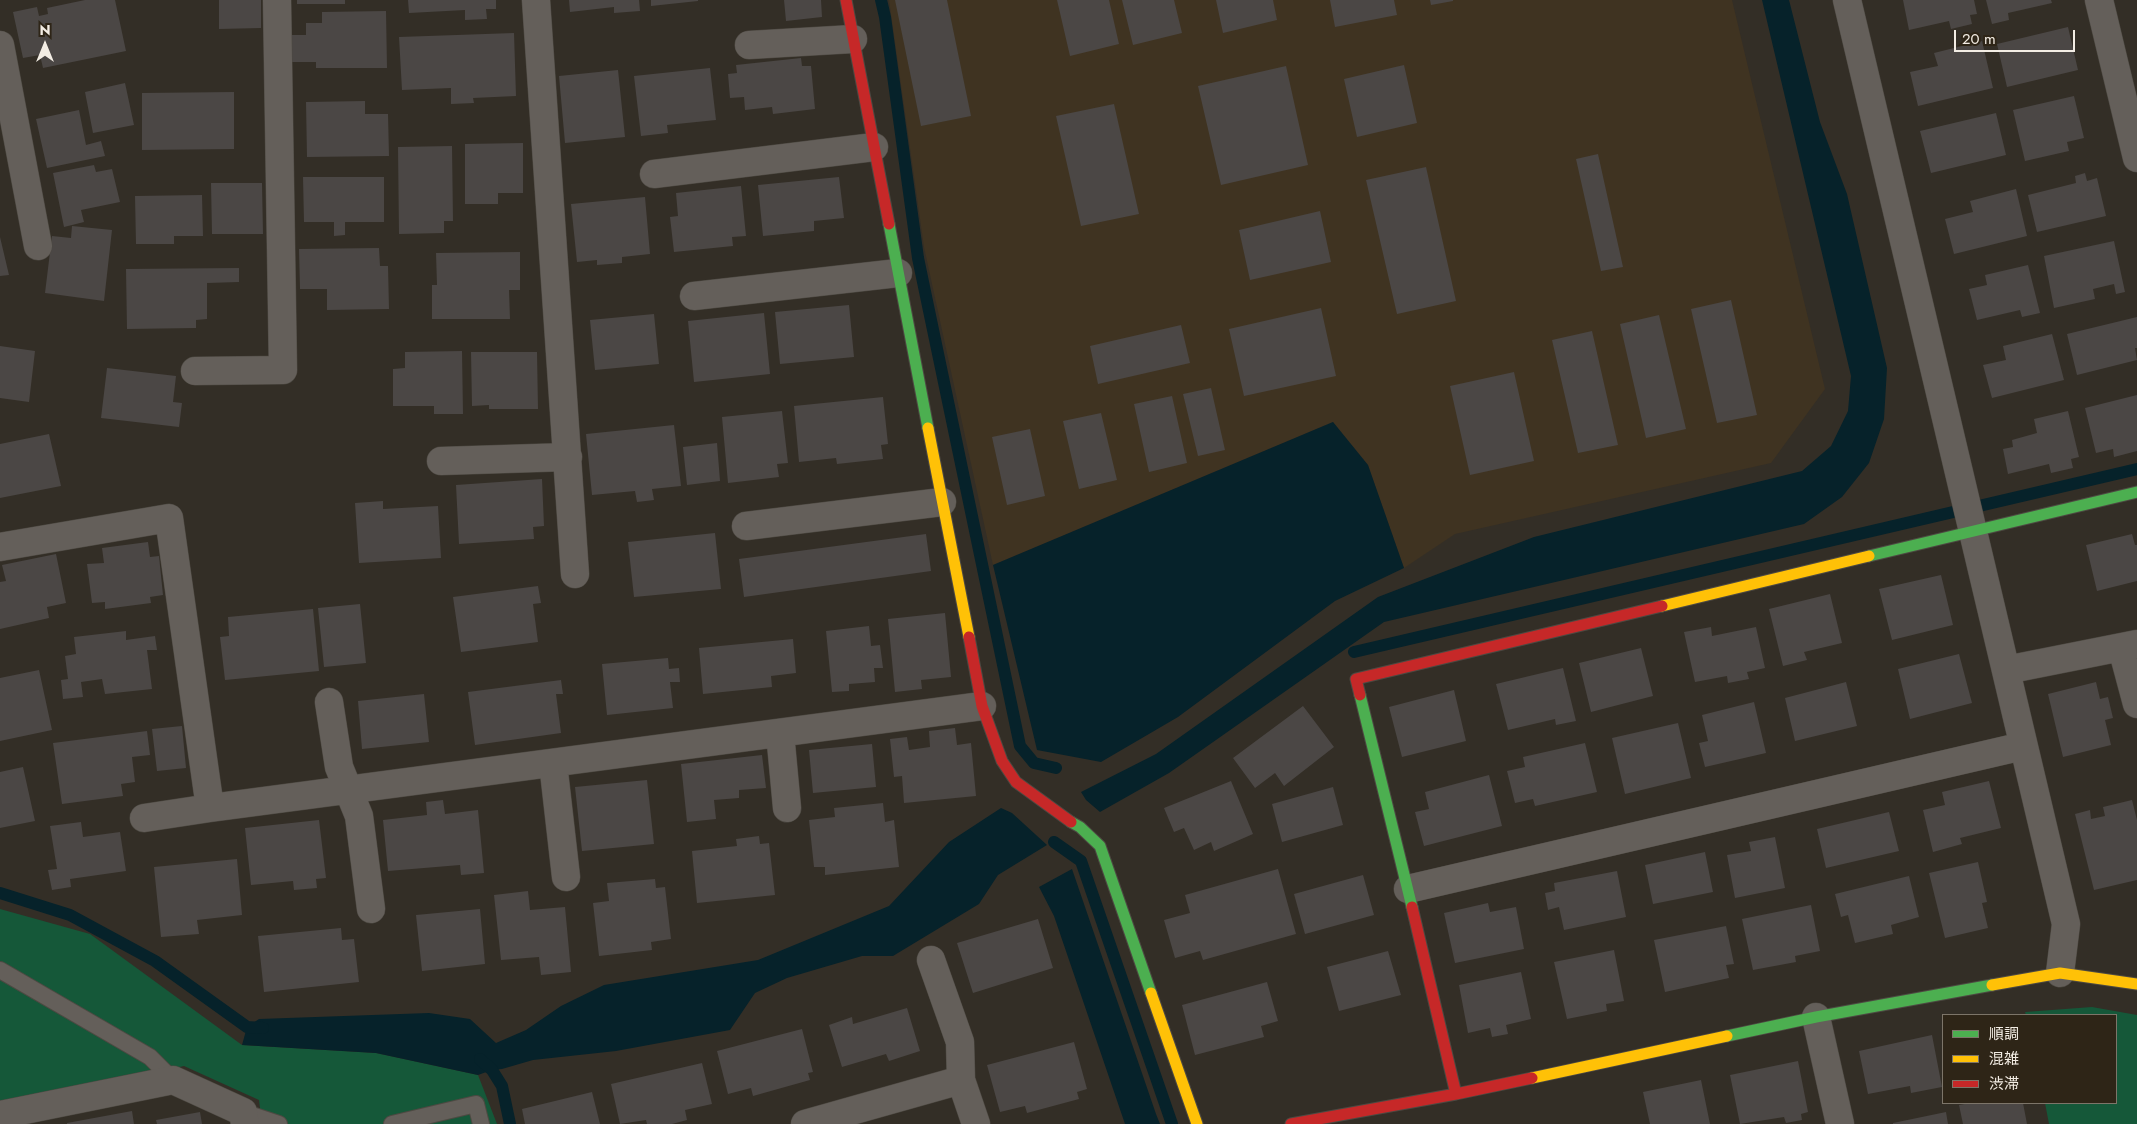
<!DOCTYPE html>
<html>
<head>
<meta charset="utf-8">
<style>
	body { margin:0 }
	#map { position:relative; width:2137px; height:1124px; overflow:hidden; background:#332e26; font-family:Jost,"Noto Sans JP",sans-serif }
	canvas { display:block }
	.legend { position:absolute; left:1942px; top:1014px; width:175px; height:90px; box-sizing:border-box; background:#2e2517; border:1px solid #7d7569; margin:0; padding:6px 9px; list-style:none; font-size:15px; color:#f3ede4 }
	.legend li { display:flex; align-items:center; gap:10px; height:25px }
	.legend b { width:25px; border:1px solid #7d7569 }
	.north { position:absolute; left:20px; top:20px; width:50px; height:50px; -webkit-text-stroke:4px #2e2517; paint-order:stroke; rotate:0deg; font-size:14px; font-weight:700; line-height:20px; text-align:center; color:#f3ede4 }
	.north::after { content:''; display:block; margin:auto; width:18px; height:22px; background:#f3ede4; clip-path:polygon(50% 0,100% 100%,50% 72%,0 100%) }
	.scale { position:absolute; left:1954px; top:30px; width:121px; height:22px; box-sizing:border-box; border:2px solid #f3ede4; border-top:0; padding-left:6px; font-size:15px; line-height:18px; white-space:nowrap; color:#f3ede4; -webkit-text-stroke:4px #2e2517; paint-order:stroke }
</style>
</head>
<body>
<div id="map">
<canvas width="2137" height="1124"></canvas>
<ul class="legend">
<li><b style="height:6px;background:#4caf50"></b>順調</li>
<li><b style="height:6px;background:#ffc107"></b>混雑</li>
<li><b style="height:6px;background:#c62828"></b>渋滞</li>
</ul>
<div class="north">N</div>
<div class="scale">20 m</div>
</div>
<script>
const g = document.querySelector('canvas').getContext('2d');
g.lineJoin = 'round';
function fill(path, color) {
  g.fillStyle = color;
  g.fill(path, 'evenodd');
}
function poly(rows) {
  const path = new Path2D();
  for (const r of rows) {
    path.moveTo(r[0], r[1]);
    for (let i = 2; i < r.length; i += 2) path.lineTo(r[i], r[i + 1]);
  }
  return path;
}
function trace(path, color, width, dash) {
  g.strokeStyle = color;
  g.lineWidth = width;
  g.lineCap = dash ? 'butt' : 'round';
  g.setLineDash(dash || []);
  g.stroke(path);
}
const built = poly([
	[889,0,1732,0,1825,389,1771,463,1455,534,1404,568,1368,465,1333,422,993,565,924,247]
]);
const green = poly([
	[0,909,90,934,242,1045,376,1053,478,1075,497,1124,262,1124,259,1100,184,1066,0,1106],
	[2092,1007,2137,1015,2137,1124,2049,1124,2045,1103,2116,1103,2116,1015,2026,1015,2025,1012]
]);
const water = poly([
	[1762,0,1789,0,1820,122,1847,194,1887,368,1884,419,1869,463,1842,497,1804,524,1384,622,1169,773,1100,812,1086,800,1081,792,1156,754,1378,597,1534,537,1802,471,1831,446,1848,411,1851,376],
	[1333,422,1368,465,1404,568,1335,601,1178,717,1101,762,1037,750,993,565],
	[1001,808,1012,813,1047,845,998,875,979,904,893,956,862,956,787,978,755,993,730,1030,616,1051,533,1060,502,1069,492,1070,478,1075,376,1053,242,1045,247,1027,259,1019,429,1013,470,1019,496,1043,526,1030,561,1006,604,985,758,960,889,906,949,842],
	[1072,869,1156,1114,1160,1124,1125,1124,1054,916,1039,887]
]);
const stream = poly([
	[881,0,885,17,918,258,1020,746,1034,763,1056,768],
	[1354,652,2137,469],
	[1054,842,1081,861,1172,1124],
	[0,893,70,915,155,961,247,1027,263,1028],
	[480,1059,492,1070,502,1086,510,1124]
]);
const building = poly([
	[85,0,115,0,126,51,43,68,40,55,23,58,13,12,37,7,39,16,48,14,47,8],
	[219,0,261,0,261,28,219,29],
	[297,0,345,0,345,4,297,4],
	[408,0,496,0,496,9,486,9,487,19,465,20,465,10,409,13],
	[569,0,639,0,640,11,614,13,614,7,570,12],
	[651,0,698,0,698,1,651,6],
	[784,0,821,0,822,17,786,21],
	[895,0,947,0,971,116,921,126],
	[1057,0,1109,0,1119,44,1070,56],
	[1122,0,1174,0,1182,33,1133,45],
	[1216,0,1273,0,1277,20,1223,33],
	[1330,0,1394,0,1397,15,1335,27],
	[1430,0,1453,0,1453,1,1431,5],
	[1903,0,1974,0,1977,14,1970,15,1972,24,1951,29,1949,21,1909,30],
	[1986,0,2051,0,2052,3,2008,13,2009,20,1992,24],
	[386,11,387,68,316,68,316,62,292,62,292,35,306,35,306,23,322,23,322,12],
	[2068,27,2078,70,2007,87,1997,44],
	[514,33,516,96,473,98,474,103,451,104,451,88,402,90,399,37],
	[1982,41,1993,88,1918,106,1910,72,1938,66,1934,53],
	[801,58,802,66,811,66,815,109,773,114,772,107,745,110,744,97,730,98,728,74,737,73,736,65],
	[1404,65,1417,123,1357,137,1344,79],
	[1286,66,1308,165,1221,185,1198,86],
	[710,68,716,120,667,125,668,133,641,136,634,76],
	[618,70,625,137,565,143,559,76],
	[125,83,134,125,93,133,85,92],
	[234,92,234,149,142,150,142,93],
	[2074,96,2084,138,2067,142,2069,151,2025,161,2013,110],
	[365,101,365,114,388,114,389,156,307,157,306,102],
	[1114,104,1139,214,1081,226,1056,116],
	[79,110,86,145,101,141,105,156,47,168,36,119],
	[1996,113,2006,155,1931,173,1920,131],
	[523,143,523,193,498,193,498,204,465,204,465,144],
	[452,146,453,221,444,221,444,233,399,234,398,147],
	[1598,154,1623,267,1601,271,1576,159],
	[94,165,96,172,112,169,120,202,81,210,84,222,64,227,53,173],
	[1426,167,1456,301,1397,314,1366,180],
	[2085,173,2087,181,2097,178,2106,216,2037,232,2028,195,2076,183,2075,176],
	[303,177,384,177,384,222,345,222,345,235,334,236,334,222,304,222],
	[839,177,844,218,814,221,814,231,763,236,758,185],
	[211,183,262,183,263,234,212,234],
	[741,186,746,236,732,237,733,246,674,252,670,217,678,216,676,193],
	[2016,189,2027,236,1954,254,1945,219,1973,212,1970,201],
	[202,195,203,236,174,236,174,244,136,244,135,196],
	[645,197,650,254,622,257,622,263,597,265,597,260,577,262,571,204],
	[1320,211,1331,262,1250,280,1239,230],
	[72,226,112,230,104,301,45,293,52,236,71,238],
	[0,237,9,275,0,276],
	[2114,241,2125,292,2116,294,2114,284,2093,289,2095,299,2054,308,2044,256],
	[379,248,380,266,388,266,389,309,327,310,327,289,300,289,299,249],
	[520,252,520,290,509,290,510,319,432,319,432,285,437,285,436,253],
	[2028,265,2040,313,2022,317,2020,310,1977,320,1969,289,1987,285,1985,275],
	[239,268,239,282,207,283,207,319,196,320,196,328,127,329,126,269],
	[1731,300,1757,415,1717,423,1691,309],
	[849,305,854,357,780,364,775,312],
	[1321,308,1336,376,1244,396,1229,329],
	[764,313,770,374,694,382,688,321],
	[654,314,659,364,595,370,590,320],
	[1659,315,1686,429,1646,438,1620,324],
	[2137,317,2137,348,2135,348,2137,360,2077,375,2067,334],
	[1181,325,1190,363,1098,384,1090,346],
	[1592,331,1618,445,1578,453,1552,340],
	[2052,334,2064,380,1992,398,1983,365,2006,360,2003,346],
	[0,346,35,351,29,402,0,398],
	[462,351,463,414,434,414,434,406,393,406,393,369,405,368,405,352],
	[471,352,537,352,538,409,489,409,489,405,472,406],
	[107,368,176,376,173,402,182,403,179,427,101,418],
	[1514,372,1534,461,1470,475,1450,386],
	[1211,388,1225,450,1198,456,1183,394],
	[2137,395,2137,451,2114,457,2113,449,2096,453,2085,408],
	[1172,396,1187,463,1149,472,1134,404],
	[883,397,888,444,881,445,883,459,837,464,836,458,799,462,794,406],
	[782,411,788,463,777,464,779,477,728,483,722,417],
	[2068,411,2079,457,2071,459,2073,468,2051,473,2049,464,2008,474,2003,449,2013,447,2012,440,2037,433,2034,419],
	[1101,413,1117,480,1079,489,1063,421],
	[674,425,681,486,652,489,654,500,637,502,635,491,592,495,586,434],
	[1030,429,1045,496,1007,505,992,437],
	[49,434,61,486,0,498,0,444],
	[717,443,720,481,687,485,683,447],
	[542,479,544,526,533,527,534,539,459,544,456,485],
	[383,501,383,509,438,506,441,558,359,563,355,503],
	[715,533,721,589,634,597,628,542],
	[926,534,931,571,744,597,739,559],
	[2132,534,2135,545,2137,545,2137,581,2097,591,2086,545],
	[148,542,150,557,159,556,163,595,150,597,151,603,105,609,105,602,92,603,87,564,104,563,102,548],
	[56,554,66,603,47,607,49,618,0,629,0,582,6,581,2,565],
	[1941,575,1953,625,1892,640,1879,589],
	[538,586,541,603,533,604,538,642,461,652,453,597],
	[1830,594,1842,643,1804,652,1807,660,1783,666,1769,609],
	[360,604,366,663,324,667,318,608],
	[313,609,319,671,225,680,220,637,229,636,228,617],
	[945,613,951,677,921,680,922,689,895,692,888,619],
	[869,626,871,646,880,645,883,668,874,668,875,682,849,684,849,691,832,692,826,631],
	[1711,627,1712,636,1756,627,1765,668,1747,672,1749,679,1728,683,1727,676,1695,682,1684,632],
	[126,631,126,640,155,636,157,650,147,650,152,689,105,694,102,679,81,682,83,697,63,699,61,680,68,679,65,656,76,654,74,637],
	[793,639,796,673,771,676,772,687,703,694,699,648],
	[1641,648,1653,696,1591,712,1579,663],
	[1959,654,1972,703,1910,719,1898,669],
	[668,658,669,669,679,668,680,682,670,682,673,708,607,715,602,664],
	[1563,668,1576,721,1556,725,1555,719,1508,730,1496,684],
	[39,670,52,730,0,741,0,678],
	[561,680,563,694,556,694,561,733,475,745,468,692],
	[1846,682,1857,726,1795,741,1785,698],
	[2096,682,2100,699,2108,697,2113,718,2105,720,2111,745,2063,757,2048,694],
	[1454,690,1466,741,1402,757,1389,707],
	[424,694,429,742,362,749,358,701],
	[1754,702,1766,753,1705,767,1699,743,1708,741,1702,715],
	[1303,706,1334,747,1284,786,1275,773,1255,788,1233,758],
	[1678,723,1691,778,1625,794,1612,738],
	[182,726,186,768,157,771,152,729],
	[955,728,957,745,971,743,976,796,904,803,902,776,894,777,890,739,907,737,909,750,930,747,929,731],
	[147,731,150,755,132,757,135,782,121,784,123,796,62,804,53,743],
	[1585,743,1597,792,1535,806,1533,799,1515,803,1507,771,1525,767,1523,757],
	[872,744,876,787,813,793,809,750],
	[762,755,766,788,739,790,739,798,714,800,716,819,687,822,681,764],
	[23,767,35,821,0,828,0,772],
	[1489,775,1502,826,1424,846,1415,812,1429,809,1425,792],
	[647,780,654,844,582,851,575,787],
	[1231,781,1253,834,1214,851,1211,842,1194,850,1184,828,1174,832,1164,808],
	[1989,781,2001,828,1960,838,1962,844,1933,852,1923,810,1945,805,1942,792],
	[1333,787,1343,825,1282,842,1272,804],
	[443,800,445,814,478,810,484,873,461,875,460,865,388,871,383,820,427,815,426,802],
	[2132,800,2137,820,2137,880,2094,890,2075,814,2090,810,2091,819,2105,816,2103,807],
	[883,803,885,822,894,820,899,867,825,875,825,867,814,867,809,820,835,817,834,808],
	[1889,812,1899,851,1826,868,1817,829],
	[319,820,326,878,316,879,317,888,294,890,293,881,251,885,245,828],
	[81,822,83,837,120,832,126,871,70,879,71,887,52,890,48,870,57,869,50,826],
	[759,836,760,844,769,843,775,895,697,903,692,851,737,846,736,839],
	[1775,837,1785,888,1735,898,1727,855,1751,851,1749,842],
	[1705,852,1713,892,1653,904,1645,865],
	[237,859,242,915,197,920,199,934,161,937,154,867],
	[1978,862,1987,902,1982,903,1988,928,1945,938,1929,873],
	[1278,869,1296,934,1203,960,1200,951,1175,958,1164,920,1190,913,1185,895],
	[1617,871,1626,917,1564,930,1559,907,1548,910,1545,893,1555,891,1554,883],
	[1363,875,1374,915,1305,934,1294,894],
	[1909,876,1919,917,1891,925,1893,934,1855,943,1848,915,1841,917,1835,894],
	[655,879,656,888,665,887,671,939,651,942,652,950,599,956,593,903,609,901,607,883],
	[528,891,530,910,565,907,571,972,541,975,539,957,501,960,494,895],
	[1488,903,1490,912,1516,907,1524,949,1455,963,1444,913],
	[1811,905,1820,951,1795,956,1796,962,1753,970,1742,919],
	[480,909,485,964,422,971,416,915],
	[1038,919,1053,968,973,993,957,943],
	[1726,926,1734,964,1726,965,1729,978,1665,992,1654,940],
	[341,928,342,940,354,939,359,982,264,992,258,936],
	[1614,950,1624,1001,1606,1004,1607,1011,1567,1019,1554,962],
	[1388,951,1401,995,1339,1011,1327,967],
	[1521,972,1531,1019,1506,1025,1508,1034,1492,1037,1490,1028,1468,1033,1459,985],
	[1267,982,1278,1021,1261,1026,1264,1037,1195,1055,1182,1005],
	[907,1008,920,1051,889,1061,886,1054,842,1067,829,1025,852,1017,853,1024],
	[802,1029,813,1072,808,1073,810,1080,753,1096,751,1088,728,1094,717,1051],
	[1932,1035,1942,1087,1911,1093,1910,1086,1868,1094,1859,1051],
	[1074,1042,1087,1089,1077,1092,1079,1099,1027,1113,1025,1106,1000,1112,987,1065],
	[1798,1061,1808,1112,1801,1114,1802,1120,1786,1123,1784,1117,1740,1124,1730,1075],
	[702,1063,712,1104,685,1110,687,1120,672,1124,647,1124,646,1120,620,1124,611,1084],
	[1701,1080,1710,1124,1650,1124,1643,1092],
	[592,1092,600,1124,525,1124,522,1109],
	[1970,1103,2023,1103,2027,1124,1963,1124,1959,1105],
	[132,1111,134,1124,67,1124,67,1123],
	[200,1112,202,1124,157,1124,156,1120],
	[1946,1112,1948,1124,1893,1124,1893,1123]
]);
const lane = poly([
	[0,970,150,1057,173,1080],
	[243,1112,279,1124],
	[392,1124,476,1104,481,1124]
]);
const street = poly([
	[536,0,575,574],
	[1847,0,2066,924,2060,973],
	[2099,0,2137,158],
	[0,45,38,246],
	[749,45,853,39],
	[654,174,874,147],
	[694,296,898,273],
	[195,371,283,370,277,0],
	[441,461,568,457],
	[746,526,942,502],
	[0,547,169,518,210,808],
	[2122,648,2137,704],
	[2006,670,2137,644],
	[329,702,339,767,359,816,371,909],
	[780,733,787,808],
	[553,763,566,877],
	[144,818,210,808,982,706],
	[1408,889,2023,746],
	[931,960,960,1042,961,1080],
	[1816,1017,1840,1124],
	[0,1115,173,1080,243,1112,245,1124],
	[805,1124,961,1080,976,1124]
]);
const fast = poly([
	[889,224,928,428],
	[1869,556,2137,492],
	[1360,695,1412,907],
	[1071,822,1080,827,1100,846,1151,993],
	[1727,1036,1816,1017,1992,985]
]);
const slow = poly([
	[928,428,969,637],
	[1662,606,1869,556],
	[1992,985,2060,973,2137,984],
	[1151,993,1197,1124],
	[1532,1078,1727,1036]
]);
const jam = poly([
	[846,0,889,224],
	[969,637,982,706,1002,761,1016,782,1071,822],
	[1360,695,1356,679,1662,606],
	[1412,907,1456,1094],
	[1291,1124,1456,1094,1532,1078]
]);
fill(built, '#3f3321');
fill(green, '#155839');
fill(water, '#06222a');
trace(stream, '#06222a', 12);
fill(building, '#4b4745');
trace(lane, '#4d4942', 18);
trace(street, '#4d4942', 29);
trace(fast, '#4d4942', 13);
trace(slow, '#4d4942', 13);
trace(jam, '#4d4942', 13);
trace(lane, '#645f5a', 16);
trace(street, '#645f5a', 28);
trace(fast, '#4caf50', 11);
trace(slow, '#ffc107', 11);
trace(jam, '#c62828', 11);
</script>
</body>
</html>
